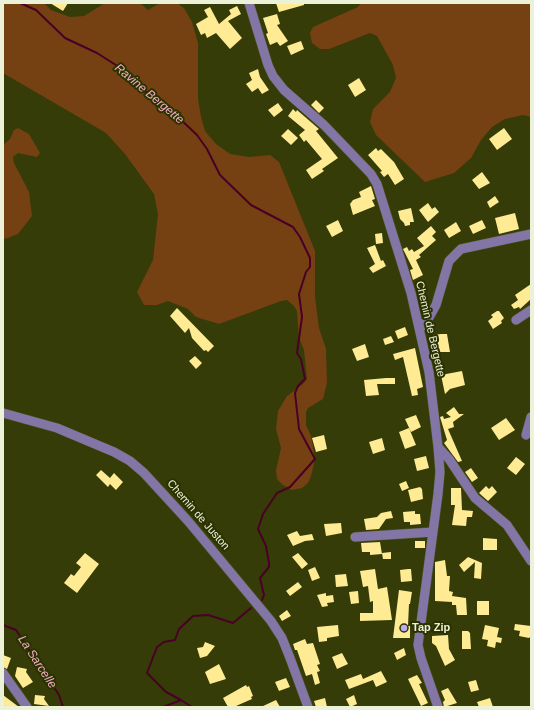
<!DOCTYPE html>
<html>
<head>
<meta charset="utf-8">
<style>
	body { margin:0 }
	#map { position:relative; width:534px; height:710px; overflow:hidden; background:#353c08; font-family:Arial,sans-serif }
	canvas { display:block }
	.frame { position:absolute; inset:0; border:4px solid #ecf2d8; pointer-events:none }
</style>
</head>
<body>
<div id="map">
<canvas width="534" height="710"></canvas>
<div class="frame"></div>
</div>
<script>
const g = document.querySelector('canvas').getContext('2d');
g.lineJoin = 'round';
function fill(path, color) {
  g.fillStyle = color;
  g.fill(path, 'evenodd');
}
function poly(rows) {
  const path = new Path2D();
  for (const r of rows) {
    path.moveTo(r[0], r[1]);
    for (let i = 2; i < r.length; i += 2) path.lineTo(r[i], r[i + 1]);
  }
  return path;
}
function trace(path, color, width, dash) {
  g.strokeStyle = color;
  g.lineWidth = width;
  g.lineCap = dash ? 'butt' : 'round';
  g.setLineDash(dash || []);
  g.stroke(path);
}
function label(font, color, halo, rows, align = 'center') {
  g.font = font + ' Arial,sans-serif';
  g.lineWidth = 4;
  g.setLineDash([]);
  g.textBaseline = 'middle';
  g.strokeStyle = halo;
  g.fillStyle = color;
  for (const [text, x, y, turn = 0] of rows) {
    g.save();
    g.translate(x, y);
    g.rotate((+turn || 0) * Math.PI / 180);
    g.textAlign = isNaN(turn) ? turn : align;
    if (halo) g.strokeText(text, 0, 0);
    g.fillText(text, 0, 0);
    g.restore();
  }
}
const green = poly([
	[3,3,44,3,51,10,70,17,84,16,105,3,140,3,148,10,160,3,177,3,184,8,192,22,198,43,198,99,201,117,205,131,216,144,230,154,249,157,270,155,279,162,315,251,315,297,319,328,326,349,327,383,323,399,308,408,306,412,306,425,311,436,315,459,311,476,308,483,302,488,292,490,283,485,277,479,276,470,281,448,276,429,278,411,287,396,303,384,307,379,304,350,299,338,297,311,294,306,287,300,281,301,219,324,196,317,188,309,168,301,157,305,144,305,137,292,153,260,158,214,154,194,125,154,106,133,3,73],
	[361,3,531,3,531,117,523,115,505,119,492,127,481,140,471,158,454,173,425,182,376,135,370,122,373,109,390,92,396,78,393,65,377,36,370,33,329,49,320,49,312,43,310,33,313,27,358,7],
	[18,128,29,134,40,153,37,157,18,153,13,157,14,163,29,192,32,216,18,234,5,239,3,237,3,145,10,139,14,130]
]);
const stream = poly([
	[20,3,36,10,65,38,97,53,122,69,156,102,177,116,197,135,207,149,220,175,251,205,293,227,300,237,310,258,310,267,306,272,299,294,302,317,297,353,301,359,305,379,298,386,295,393,299,429,315,459,290,487,277,493,263,514,258,529,266,546,269,563,269,567,260,578,264,595,262,600],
	[3,625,16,630,59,695,63,707],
	[181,700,166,692,147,673,157,647,164,642,175,640,179,629,193,616,208,615,233,623,251,608],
	[163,707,181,700,192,707]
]);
const building = poly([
	[50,3,68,3,63,11],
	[276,3,304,3,304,5,279,12],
	[237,6,241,14,228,21,242,38,230,49,216,33,207,38,205,33,201,35,196,24,208,17,204,10,210,7,219,24,231,14,229,10],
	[277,14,280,24,277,25,288,41,280,46,277,42,270,45,266,34,268,33,263,18],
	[301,41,304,49,291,55,287,46],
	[258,69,260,77,269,90,262,94,258,88,252,92,246,84,252,80,249,73],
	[359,78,366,90,355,97,348,85],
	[316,100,324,108,319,113,311,105],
	[278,103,283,110,274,117,268,110],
	[293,109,296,112,297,110,319,129,316,131,338,158,322,169,324,171,312,179,306,170,322,159,306,140,304,142,299,135,305,130,288,116],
	[504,128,512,139,497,150,489,139],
	[288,129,298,138,291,145,281,136],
	[376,148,378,151,381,149,394,162,404,179,395,185,388,174,384,177,380,172,382,171,368,155],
	[482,172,490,183,479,189,472,180],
	[371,186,375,199,372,200,375,206,353,215,350,204,353,200,361,197,359,192],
	[495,196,499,202,490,208,487,202],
	[428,203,432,209,435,207,439,212,428,222,419,210],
	[411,208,414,222,410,222,410,225,405,226,404,223,400,219,398,211],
	[515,213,519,229,499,234,495,218],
	[338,220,343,231,332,237,326,226],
	[482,220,486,228,473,234,469,226],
	[456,222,461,231,449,238,444,230],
	[431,226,436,232,432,236,436,240,419,255,421,257,416,260,423,275,413,280,410,270,413,269,403,249,407,247,409,251,412,249,414,252,424,246,417,238],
	[382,233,383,243,376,244,375,234],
	[375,245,381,261,383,260,386,266,373,273,369,268,375,264,367,248],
	[531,284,531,299,520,309,519,307,514,309,511,305,518,300,515,295],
	[177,308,214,346,208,352,206,350,204,351,192,338,189,328,185,333,170,316],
	[497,311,499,311,504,318,501,321,502,323,493,329,488,321,493,317,491,315],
	[405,327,408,335,398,339,395,331],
	[441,334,447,334,450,352,436,352,433,335],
	[391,336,394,342,385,345,383,339],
	[365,344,369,357,357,361,352,349],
	[415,348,423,387,417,389,418,395,412,396,403,357,395,360,393,354],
	[195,356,202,363,196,369,189,361],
	[462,371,465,385,450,389,445,394,441,375],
	[386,378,395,378,395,384,377,384,379,395,366,396,364,380],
	[454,407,459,414,464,414,453,422,454,427,448,429,462,461,458,462,444,443,447,440,440,417,443,416,444,419,451,417,446,413],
	[416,415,421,427,411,432,405,419],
	[506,418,515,430,499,440,491,428],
	[409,428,416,445,405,449,399,432],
	[324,435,327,449,316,452,312,438],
	[382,438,385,450,373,454,369,442],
	[426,456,429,468,417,471,414,459],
	[516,457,525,464,516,475,507,468],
	[471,468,478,478,472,482,465,472],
	[101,470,110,478,114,473,123,482,116,490,110,484,108,487,96,475],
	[406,481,409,488,402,491,399,484],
	[486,486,489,489,492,486,497,492,488,501,479,493],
	[420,487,422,489,423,499,411,502,408,490],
	[451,488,461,488,462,510,473,511,472,517,467,517,466,526,452,525,455,505,451,505],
	[391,511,393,518,386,519,379,529,366,530,364,519,377,517,381,513],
	[415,511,415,514,420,514,421,524,410,525,410,522,404,522,403,512],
	[341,523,342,533,326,536,324,524],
	[297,531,300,536,312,534,314,540,305,541,293,546,287,535],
	[483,538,497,539,497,550,483,550],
	[415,541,425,541,425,548,415,548],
	[380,542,382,554,370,555,370,552,362,552,361,543],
	[391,552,391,559,383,559,382,553],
	[85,553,99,564,77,593,64,583,71,574,74,576,81,567,76,563],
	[298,553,308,564,302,569,292,557],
	[468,557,482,563,481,579,474,578,475,562,464,572,459,565],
	[445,560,447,576,450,576,449,591,453,592,452,596,466,598,467,615,457,615,456,605,452,605,452,602,435,601,435,562],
	[315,567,320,578,312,581,308,570],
	[375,569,378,589,387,587,392,620,360,621,360,613,373,613,373,601,370,602,368,586,363,587,360,571],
	[408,569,411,569,412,581,401,582,400,570],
	[346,574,348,586,336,587,335,575],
	[298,582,302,587,290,596,286,591],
	[399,590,412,592,410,604,409,604,408,626,410,626,410,638,393,638],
	[358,591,359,603,351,604,349,592],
	[326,593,326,596,333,595,334,602,327,603,328,606,322,607,317,595],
	[477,601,489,601,489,615,477,615],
	[287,610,291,616,282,621,279,616],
	[515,624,531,626,531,636,529,638,519,636,520,631,514,630],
	[338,625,339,636,327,638,327,641,319,642,317,627],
	[485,625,499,628,497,637,502,638,501,643,496,642,495,648,487,646,488,640,482,639],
	[462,631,468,631,470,633,471,649,462,649],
	[448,635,449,649,455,660,445,666,436,646,432,643,432,636],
	[305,639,307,644,313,643,320,664,317,665,320,671,317,672,320,683,315,685,312,674,306,676,297,650,295,650,293,644],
	[205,642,215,646,207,656,200,658,197,648,203,647],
	[404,648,406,655,397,660,394,653],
	[342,653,348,664,337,669,332,657],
	[3,655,11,658,7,669,3,667],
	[219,664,226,679,210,684,205,672],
	[17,667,27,669,26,672,33,682,23,688,15,676],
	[381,671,387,682,376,687,373,680,349,689,345,680,361,674,363,679],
	[417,675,422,683,419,684,428,703,421,706,408,679],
	[286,678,290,687,279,691,275,682],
	[476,680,479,690,471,692,468,682],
	[246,685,247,687,249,686,253,696,251,697,252,699,236,706,236,707,228,707,223,698],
	[448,688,457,703,444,707,443,702,445,700,441,691],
	[3,695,19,707,6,707,3,705],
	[35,695,45,696,44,699,49,706,34,704],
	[354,695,357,704,350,707,346,699],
	[325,698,327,707,316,707,314,701],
	[490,698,493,707,479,707,477,702],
	[276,700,280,707,261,707]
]);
const minor = poly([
	[249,3,268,65,273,76,284,90,324,125,371,174,377,184,411,293,429,372,438,447,440,472,438,494,418,645,421,658,438,707],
	[516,320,531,310],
	[420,328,427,321,436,305,449,261,461,249,531,234],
	[3,413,57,428,114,452,130,461,144,473,188,521,271,621,282,638,290,658,308,707],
	[526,435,531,417],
	[438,447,449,459,475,498,507,525,531,561],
	[355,537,433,532],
	[3,673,27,707]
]);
const markers = [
	[404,628,4,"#bfa9f4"]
];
const streetNames = [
	["Chemin de Bergette",430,329,77],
	["Chemin de Juston",198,515,49]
];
const poiNames = [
	["Tap Zip",412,628]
];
const waterNames = [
	["Ravine Bergette",149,94,40],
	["La Sarcelle",37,662,57]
];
fill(green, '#754112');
trace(stream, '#4a0026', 2);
fill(building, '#feeb94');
trace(minor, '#525929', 10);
trace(minor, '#8375a6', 9);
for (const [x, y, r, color] of markers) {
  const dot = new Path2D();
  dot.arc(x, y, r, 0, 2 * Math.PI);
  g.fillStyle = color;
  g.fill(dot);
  trace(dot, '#2b3200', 1.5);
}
label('11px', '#ecf2d8', '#2b3200', streetNames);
label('bold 11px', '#ecf2d8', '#2b3200', poiNames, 'left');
label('italic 12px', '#f3afc6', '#2b3200', waterNames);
</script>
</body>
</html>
